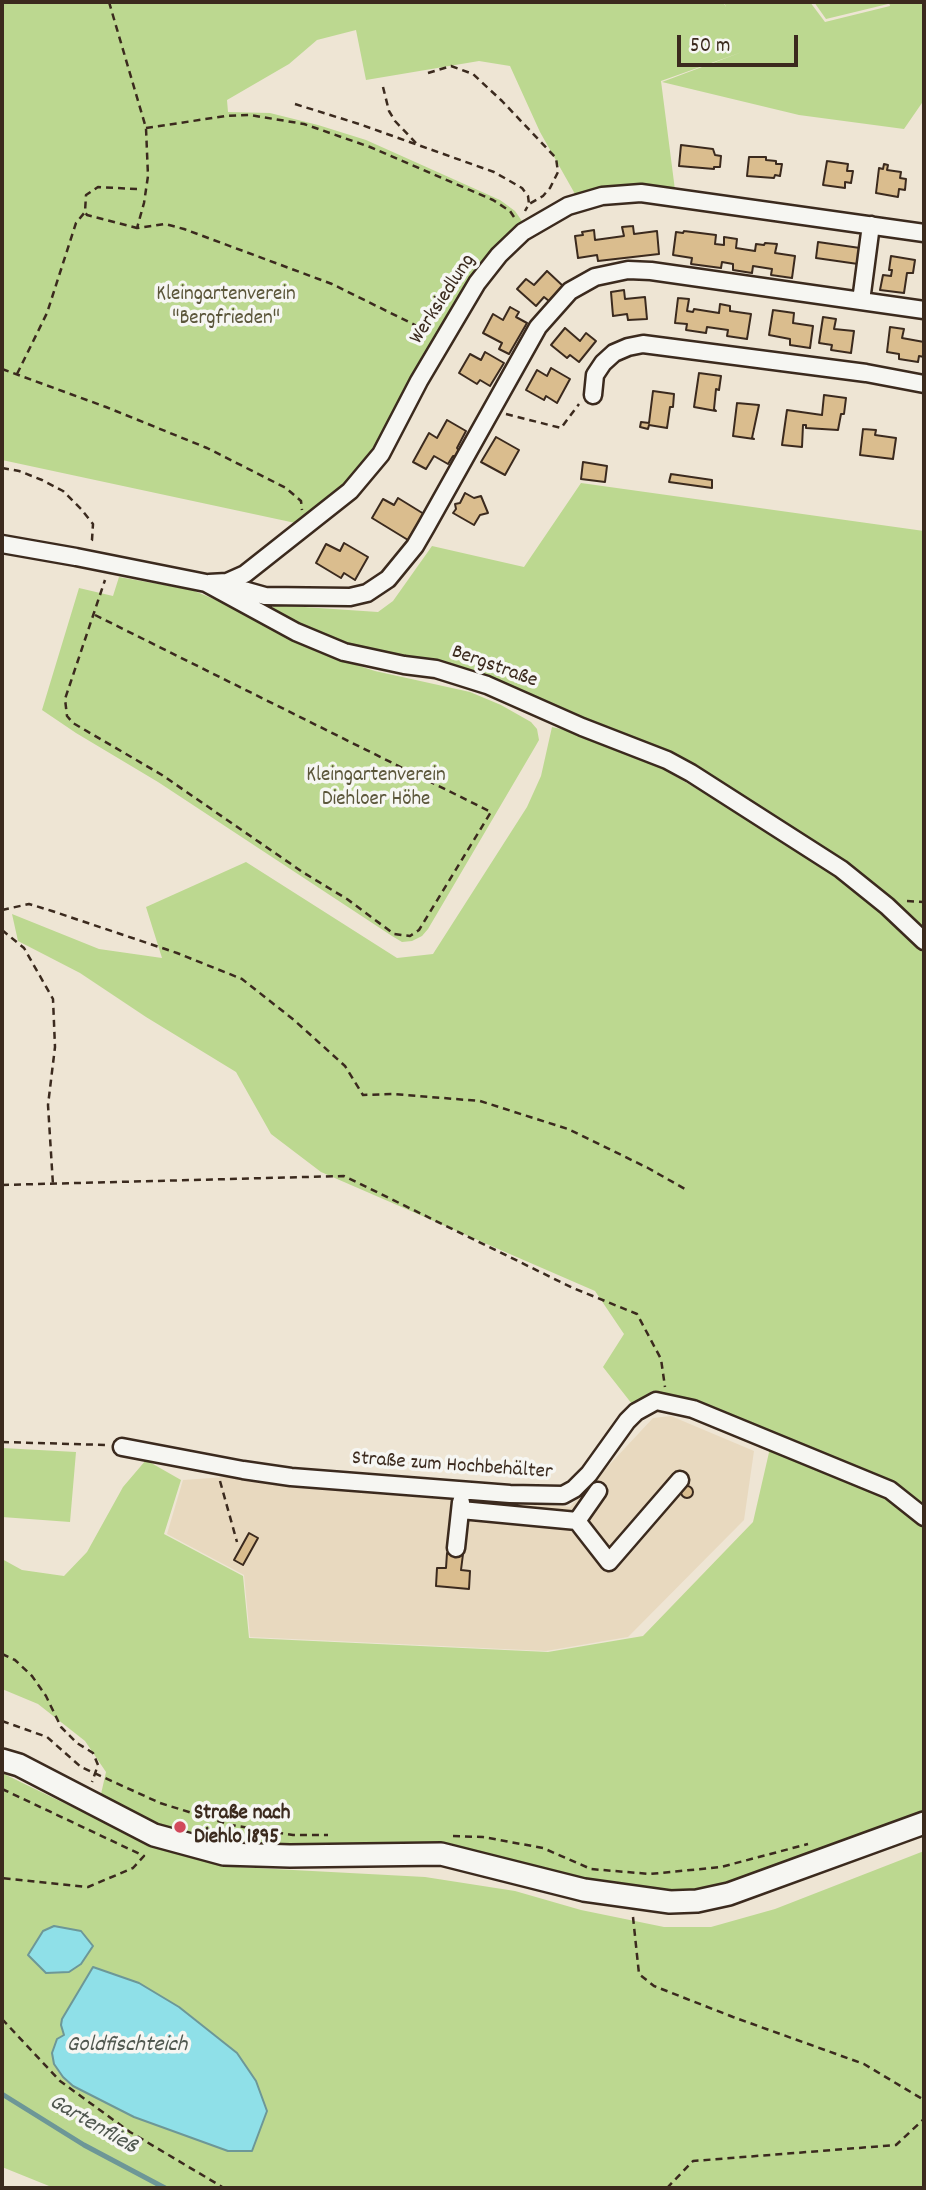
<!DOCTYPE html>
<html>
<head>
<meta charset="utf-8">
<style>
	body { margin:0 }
	#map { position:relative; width:926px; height:2190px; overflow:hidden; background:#eee5d4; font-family:Dekko,sans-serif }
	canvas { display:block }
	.frame { position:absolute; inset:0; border:4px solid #3b2a1e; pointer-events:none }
	.scale { position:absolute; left:677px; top:35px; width:121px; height:32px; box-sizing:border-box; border:4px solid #3b2a1e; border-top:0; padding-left:9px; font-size:21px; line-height:24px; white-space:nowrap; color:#3b2a1e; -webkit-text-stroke:5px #f6f6f2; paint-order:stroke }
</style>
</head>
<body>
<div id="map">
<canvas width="926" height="2190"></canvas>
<div class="frame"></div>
<div class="scale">50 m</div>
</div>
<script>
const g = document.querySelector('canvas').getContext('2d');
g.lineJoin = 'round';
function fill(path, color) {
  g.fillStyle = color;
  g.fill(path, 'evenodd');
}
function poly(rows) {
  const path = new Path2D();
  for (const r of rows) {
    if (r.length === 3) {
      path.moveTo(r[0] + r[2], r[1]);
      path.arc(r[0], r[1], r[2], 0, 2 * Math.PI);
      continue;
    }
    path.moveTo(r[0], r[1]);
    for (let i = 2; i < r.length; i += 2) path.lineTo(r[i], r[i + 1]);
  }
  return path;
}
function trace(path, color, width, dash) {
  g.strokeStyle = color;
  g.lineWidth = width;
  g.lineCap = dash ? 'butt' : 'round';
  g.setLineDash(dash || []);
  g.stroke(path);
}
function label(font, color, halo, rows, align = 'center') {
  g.font = font + ' Dekko,sans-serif';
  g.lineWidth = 7;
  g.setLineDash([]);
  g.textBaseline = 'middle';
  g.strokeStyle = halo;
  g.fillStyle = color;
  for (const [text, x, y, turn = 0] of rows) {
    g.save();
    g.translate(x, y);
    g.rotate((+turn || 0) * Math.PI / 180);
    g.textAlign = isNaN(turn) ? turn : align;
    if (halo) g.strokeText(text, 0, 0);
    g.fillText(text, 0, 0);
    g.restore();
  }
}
const built = poly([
	[671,1416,754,1451,744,1520,628,1637,546,1651,250,1637,244,1575,167,1534,183,1480,240,1476,570,1507,653,1418]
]);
const green = poly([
	[2,2,723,2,726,7,724,2,810,2,825,22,890,6,889,2,924,2,924,100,904,129,799,115,662,82,742,52,661,81,675,190,642,186,610,186,575,194,540,132,510,66,479,61,366,80,356,30,317,40,289,64,227,100,228,112,270,113,318,125,366,140,500,200,515,211,524,224,495,250,459,296,437,334,373,453,345,487,300,524,2,460],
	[814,2,886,2,888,4,826,19],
	[581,483,924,531,924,929,853,868,697,767,654,746,431,662,346,646,302,628,271,611,274,605,378,612,393,601,432,546,524,567],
	[119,577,192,590,226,604,319,653,375,671,470,692,501,705,531,722,537,729,539,740,535,747,428,929,422,936,412,941,402,942,392,936,158,782,76,733,42,710,79,588,113,596],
	[552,727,579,733,658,766,726,806,838,875,924,951,924,1826,709,1904,526,1871,227,1849,163,1828,101,1794,106,1772,85,1741,38,1704,2,1689,2,1559,22,1570,64,1576,87,1552,123,1487,146,1460,181,1480,164,1534,243,1576,249,1638,548,1652,643,1636,753,1522,773,1435,682,1397,652,1391,632,1404,603,1367,624,1334,595,1291,321,1172,271,1134,236,1072,146,1017,80,973,18,941,12,914,99,949,162,958,146,907,246,862,397,958,433,954,527,807,541,776],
	[2,1448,76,1452,70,1522,2,1517],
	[2,1773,161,1850,163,1848,237,1867,425,1877,515,1891,581,1910,664,1927,711,1927,775,1909,924,1851,924,2188,54,2188,2,2167]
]);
const water = poly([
	[54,1926,81,1931,93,1946,81,1964,69,1972,46,1973,28,1955,43,1931,54,1926],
	[93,1967,139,1983,179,2007,237,2053,256,2081,267,2111,252,2151,228,2151,134,2117,73,2086,63,2077,54,2064,52,2053,57,2039,64,2035,61,2025,62,2019,93,1967]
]);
const stream = poly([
	[2,2094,84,2145,165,2188]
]);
const building = poly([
	[681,145,713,149,715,155,721,156,720,167,714,167,714,169,679,166,681,145],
	[749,157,766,157,766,160,776,161,776,164,782,164,780,176,775,175,774,178,747,176,749,157],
	[827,161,848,164,847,171,853,171,851,183,845,182,845,188,823,185,827,161],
	[884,164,888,165,887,170,901,172,900,178,906,179,905,190,899,189,898,197,876,193,879,168,883,169,884,164],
	[633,226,634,234,657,231,659,254,598,261,597,255,578,258,575,236,583,235,582,232,594,230,595,240,624,236,622,227,633,226],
	[684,231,716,235,715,244,724,245,724,237,737,239,736,248,755,251,756,244,764,245,765,243,777,244,775,253,795,256,792,278,771,275,772,269,753,266,752,273,733,270,733,264,722,262,721,268,691,264,692,258,673,255,676,232,683,233,684,231],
	[818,242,860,248,858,264,816,258,818,242],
	[891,256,915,260,913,273,907,273,904,293,880,290,883,275,891,276,892,270,889,270,891,256],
	[547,271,563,286,549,301,544,297,536,306,517,289,526,279,534,285,547,271],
	[624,290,625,299,645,297,647,319,628,320,627,314,613,316,611,292,624,290],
	[678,298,689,299,687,311,693,312,694,309,719,313,720,304,730,306,730,311,751,314,747,339,727,336,728,330,707,327,706,333,686,330,687,324,675,323,678,298],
	[510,307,519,312,516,317,527,323,509,354,499,349,502,343,483,333,493,314,503,320,510,307],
	[773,310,794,313,793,323,813,326,810,348,790,345,790,339,769,335,773,310],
	[823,317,836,319,834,329,854,331,851,353,831,350,832,345,819,343,823,317],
	[890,327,904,329,902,338,924,342,924,357,919,356,918,362,899,359,899,354,887,352,890,327],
	[565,328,580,341,586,333,596,341,579,362,570,355,567,358,551,345,565,328],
	[485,352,504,363,490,386,480,380,477,384,459,373,470,354,481,360,485,352],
	[551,368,570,379,557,403,546,396,544,400,526,390,537,370,547,376,551,368],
	[699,373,721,376,719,390,716,389,714,409,716,411,694,407,699,373],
	[653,391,674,394,673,407,670,407,667,428,649,425,648,429,640,427,641,422,649,423,653,391],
	[824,395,846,398,844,414,841,414,838,430,806,428,806,425,803,425,802,447,782,445,787,410,822,415,824,395],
	[737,403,759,405,752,438,754,439,733,436,737,403],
	[447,420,466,431,457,448,459,451,456,456,453,456,448,464,434,456,426,469,413,462,429,433,437,438,447,420],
	[863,429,876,430,875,435,896,438,893,459,860,455,863,429],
	[496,437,519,450,505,475,481,462,496,437],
	[583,462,607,466,605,482,581,479,583,462],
	[671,474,712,480,712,488,669,482,671,474],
	[465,493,474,498,481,496,488,513,480,515,474,525,453,513,456,509,455,504,460,503,465,493],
	[398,498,424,514,408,540,372,518,383,499,394,505,398,498],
	[344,543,368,557,355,580,344,573,341,578,316,563,326,544,340,551,344,543],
	[687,1492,6],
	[249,1533,258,1538,243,1565,234,1560,249,1533],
	[447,1553,463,1554,461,1570,470,1571,469,1589,436,1586,437,1568,446,1568,447,1553]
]);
const path = poly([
	[109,2,146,128,148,176,144,203,137,228,165,224,184,229,332,284,417,326,427,325,441,306,447,304],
	[428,73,451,66,473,74,502,101,556,158,558,172,550,188,543,196,529,204],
	[383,87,389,111,395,121,416,143],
	[295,104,359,124,494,172,522,188,528,196,529,204,525,211],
	[146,128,226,116,250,115,304,124,370,147,493,200,510,211,514,217],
	[137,189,98,187,86,195,85,212,87,215,137,228],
	[2,369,106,407,207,448,286,488,301,501,302,510],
	[17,374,47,313,76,223,85,212],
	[506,414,561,428,579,404],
	[2,468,19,471,42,480,63,491,81,509,93,524,92,540,90,542],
	[95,615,491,812,419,930,410,936,394,934,347,899,304,873,162,775,73,723,67,716,65,699,105,580],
	[907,901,924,902],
	[2,910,29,904,52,911,177,953,242,979,294,1020,345,1066,363,1095,393,1094,480,1101,568,1129,648,1168,685,1189],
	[2,930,24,948,53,999,55,1047,48,1105,53,1185],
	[2,1185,344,1176,573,1288,637,1314,661,1359,665,1387],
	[2,1442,107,1445],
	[220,1481,237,1542],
	[2,1654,15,1660,32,1676,46,1696,61,1727,77,1743,93,1753,98,1765,92,1782],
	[2,1721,47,1737,81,1767,160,1803,231,1825,293,1835,328,1835],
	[2,1789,144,1856,133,1868,88,1887,2,1878],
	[453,1836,483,1837,543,1848,591,1869,650,1874,721,1867,808,1844],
	[633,1917,639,1974,654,1986,733,2017,864,2064,924,2100],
	[2,2019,60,2081,130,2132,224,2188],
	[667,2188,693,2161,896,2145,924,2119]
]);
const minor = poly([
	[861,301,871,225],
	[593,395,595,375,603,363,614,353,628,347,643,344,866,373,924,384],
	[2,544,76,557,206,583,296,632,344,652,404,665,436,669,487,685,582,727,667,760,691,773,841,869,887,906,924,941],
	[209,583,227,582,245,574,350,491,381,454,419,381,477,283,499,255,523,232,568,206,602,196,641,193,924,233],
	[226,585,265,596,350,597,367,593,388,579,415,546,426,527,538,327,570,291,595,277,628,270,651,271,924,310],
	[122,1447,243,1470,291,1477,510,1494,563,1495,574,1489,589,1474,627,1421,636,1412,656,1401,693,1409,890,1490,924,1517],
	[461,1510,577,1521,609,1562,680,1480],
	[577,1521,598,1491],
	[456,1548,461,1502]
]);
const major = poly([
	[2,1760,19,1765,154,1835,224,1854,290,1856,441,1854,584,1890,670,1902,697,1901,729,1894,924,1823]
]);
const markers = [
	[180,1827,7,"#d1495b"]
];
const parkNames = [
	["Kleingartenverein",226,296],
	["\"Bergfrieden\"",226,320],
	["Kleingartenverein",376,777],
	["Diehloer Höhe",376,801]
];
const streetNames = [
	["Werksiedlung",444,300,-57],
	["Bergstraße",494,668,20],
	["Straße zum Hochbehälter",452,1467,4]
];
const poiNames = [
	["Straße nach",194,1815],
	["Diehlo 1895",194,1839]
];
const waterNames = [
	["Goldfischteich",127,2047],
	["Gartenfließ",92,2126,30]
];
fill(built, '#e8d9bf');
fill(green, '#bcd890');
fill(water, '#8fe0e8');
trace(water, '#6d9797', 2);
trace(stream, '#6d9797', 5);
fill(building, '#dabd8e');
trace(building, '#3b2a1e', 2);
trace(minor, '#3b2a1e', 21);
trace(major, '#3b2a1e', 26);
trace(path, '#3b2a1e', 2.5, [7, 5]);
trace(minor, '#f6f6f2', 16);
trace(major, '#f6f6f2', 21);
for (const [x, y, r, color] of markers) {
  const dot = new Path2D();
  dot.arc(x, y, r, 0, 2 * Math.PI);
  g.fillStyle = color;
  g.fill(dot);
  trace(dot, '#f6f6f2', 2.5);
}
label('21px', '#5b563a', '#f6f6f2', parkNames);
label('21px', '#3b2a1e', '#f6f6f2', streetNames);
label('bold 21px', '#3b2a1e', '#f6f6f2', poiNames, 'left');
label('italic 23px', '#505850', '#f6f6f2', waterNames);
</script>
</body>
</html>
